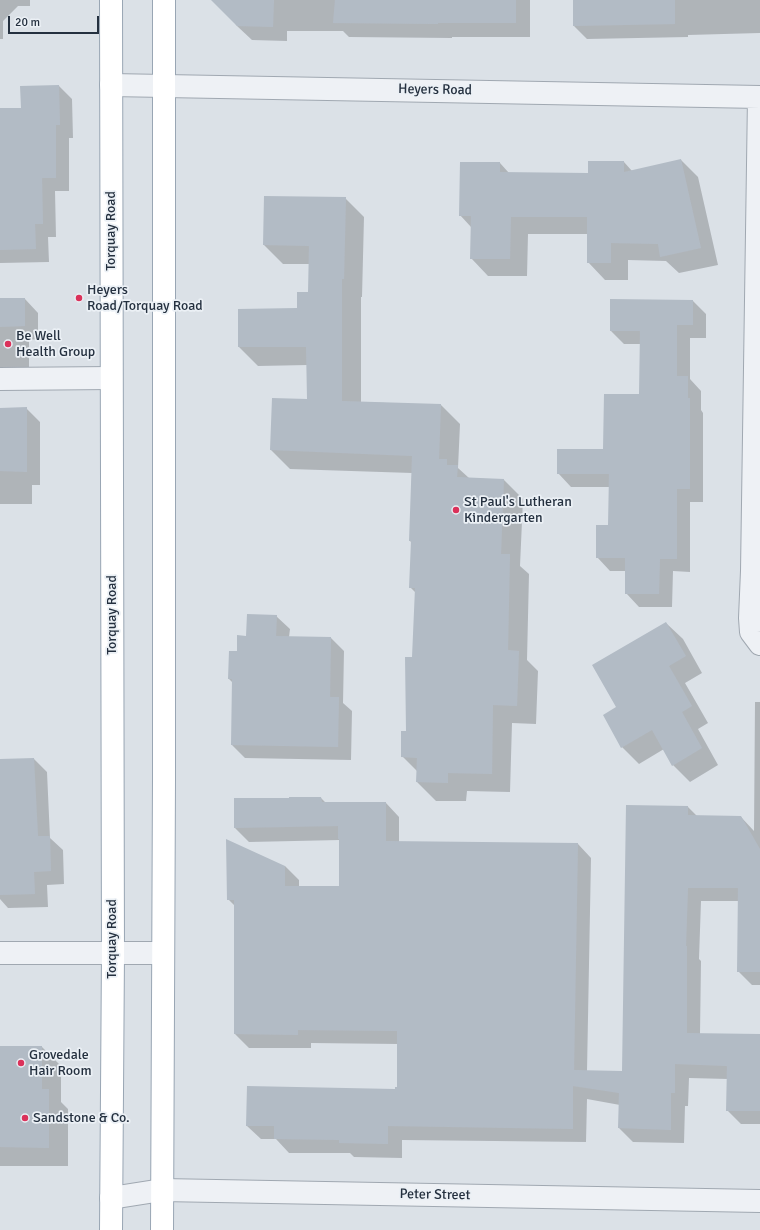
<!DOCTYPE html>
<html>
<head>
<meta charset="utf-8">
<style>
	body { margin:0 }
	#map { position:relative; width:760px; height:1230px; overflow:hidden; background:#dbe1e7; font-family:Signika,sans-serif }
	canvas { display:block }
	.scale { position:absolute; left:8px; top:16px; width:91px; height:18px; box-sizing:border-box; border:2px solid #24303f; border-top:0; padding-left:5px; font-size:12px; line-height:14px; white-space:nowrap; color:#24303f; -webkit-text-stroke:3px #ebf0f5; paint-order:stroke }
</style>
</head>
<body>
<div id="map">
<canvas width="760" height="1230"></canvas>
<div class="scale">20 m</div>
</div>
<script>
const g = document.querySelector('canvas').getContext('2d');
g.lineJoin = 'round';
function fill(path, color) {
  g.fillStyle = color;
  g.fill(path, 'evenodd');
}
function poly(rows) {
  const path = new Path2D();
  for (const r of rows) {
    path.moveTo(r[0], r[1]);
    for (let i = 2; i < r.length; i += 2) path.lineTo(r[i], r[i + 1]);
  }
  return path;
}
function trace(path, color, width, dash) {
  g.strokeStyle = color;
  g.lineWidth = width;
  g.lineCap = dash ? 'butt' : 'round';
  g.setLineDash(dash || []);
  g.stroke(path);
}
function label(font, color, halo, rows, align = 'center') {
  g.font = font + ' Signika,sans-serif';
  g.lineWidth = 3.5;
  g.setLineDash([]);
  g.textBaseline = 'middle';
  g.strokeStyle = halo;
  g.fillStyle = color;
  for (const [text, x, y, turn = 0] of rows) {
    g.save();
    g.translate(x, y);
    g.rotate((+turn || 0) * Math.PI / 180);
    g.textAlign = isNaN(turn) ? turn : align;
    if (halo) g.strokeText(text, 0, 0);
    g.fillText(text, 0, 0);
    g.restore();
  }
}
const shadow = poly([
	[0,0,30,0,30,6,18,6,3,21,3,39,0,39],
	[218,0,530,0,530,37,452,37,452,38,349,37,343,31,287,31,287,41,252,40,237,26],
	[574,0,760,0,760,33,688,35,688,37,587,39,574,26],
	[59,86,72,99,73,138,69,138,69,191,55,191,56,237,48,237,49,262,0,263,0,109,22,109,22,87],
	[681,160,698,177,718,265,679,273,666,261,628,260,628,280,605,280,588,262,588,234,528,234,527,276,488,276,471,258,471,227,460,215,500,163,509,173,589,174,589,162,624,162,632,171],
	[345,198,364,217,362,297,361,297,361,402,441,405,460,424,458,468,469,478,504,480,523,499,520,566,529,574,527,660,538,671,536,724,512,723,510,792,467,791,466,801,436,801,417,782,418,772,402,756,407,732,413,658,416,593,410,587,412,543,410,541,412,473,290,469,271,450,308,400,308,365,258,366,239,347,298,309,309,293,309,264,283,264,264,245],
	[0,299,25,299,38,313,38,339,29,340,29,374,0,373],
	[693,301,706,314,706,338,690,338,690,379,701,391,701,410,703,413,703,502,690,502,690,572,673,571,672,607,639,607,626,593,626,571,610,571,597,557,609,526,610,487,571,487,558,473,604,450,640,395,641,344,624,344,611,331],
	[26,408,40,422,40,485,32,485,32,504,0,504,0,409],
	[276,616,290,629,289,637,331,638,344,651,343,703,352,711,351,760,245,758,232,745,233,683,229,679,238,652,247,637],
	[666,623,683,639,702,673,685,683,708,723,698,729,718,765,690,782,673,765,664,749,639,764,622,747,618,708],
	[755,702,760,702,760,985,752,985,738,971,739,901,701,901,699,959,701,961,700,1034,760,1035,760,1124,741,1124,727,1110,728,1079,689,1078,688,1106,685,1106,684,1143,633,1142,619,1128,620,1105,587,1099,586,1142,402,1140,402,1158,354,1157,350,1153,289,1153,276,1139,261,1139,247,1126,396,1090,398,1088,398,1044,311,1043,311,1048,249,1048,235,1034,235,906,228,899,285,866,299,880,299,887,340,887,340,840,249,842,235,828,321,798,326,803,386,803,399,817,399,842,578,844,591,858,587,1071,623,1072,627,806,688,807,697,816,741,817,754,831],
	[34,759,47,772,50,838,63,850,64,884,47,885,48,907,8,908,0,899,0,761],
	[0,1047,42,1047,61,1066,61,1102,68,1109,68,1166,0,1166]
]);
const building = poly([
	[211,0,274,0,273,27,237,26],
	[335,0,516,0,516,23,438,23,438,24,333,23],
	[573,0,675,0,675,24,573,26],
	[59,85,60,125,56,125,56,178,42,178,43,224,35,224,36,249,0,250,0,108,21,108,20,86],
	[681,159,701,248,660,257,658,244,611,243,611,263,587,263,587,217,511,217,510,259,470,259,471,216,459,216,460,162,500,162,500,172,588,173,588,161,624,161,624,172],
	[264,196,346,197,344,279,342,279,342,401,441,404,439,459,447,459,447,465,458,465,457,477,504,479,501,554,510,554,508,650,519,651,517,706,493,705,492,774,448,773,448,783,416,782,417,758,401,757,401,731,406,731,405,657,412,657,415,588,409,588,411,541,409,541,412,456,270,450,272,398,307,399,306,347,238,347,238,309,297,308,297,292,308,292,309,246,263,245],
	[0,298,25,298,25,326,0,327],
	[610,299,693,300,693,325,677,325,677,376,688,376,688,398,690,398,690,489,677,489,677,559,660,559,659,594,625,594,625,558,596,558,596,525,608,525,609,474,557,474,557,449,603,449,604,394,639,394,640,331,610,331],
	[27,407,27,472,0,471,0,408],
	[247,614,277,615,276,636,331,637,330,697,339,697,338,747,231,745,232,679,228,679,229,651,237,651,237,635,246,636],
	[666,622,686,656,669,666,692,706,682,712,702,748,672,766,652,730,621,748,603,715,616,707,592,665],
	[34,758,38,836,50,836,51,871,34,872,35,894,0,895,0,759],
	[289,797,321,797,322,802,386,802,386,841,578,843,574,1070,622,1071,626,805,688,806,688,815,741,816,760,849,760,972,737,972,738,888,688,888,686,946,687,946,687,1033,760,1034,760,1111,726,1111,727,1066,675,1064,675,1093,671,1093,671,1130,618,1128,619,1093,573,1086,573,1129,388,1126,388,1144,339,1143,339,1140,274,1139,274,1126,246,1126,247,1086,395,1089,395,1087,397,1087,397,1031,298,1030,298,1035,234,1034,234,900,227,900,226,839,285,866,285,886,339,886,339,839,338,839,338,826,234,828,234,798,289,798],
	[0,1046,42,1046,42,1089,49,1089,49,1148,0,1147]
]);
const minor = poly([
	[111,85,760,97],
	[759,97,752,571,750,618,751,632,760,644],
	[0,379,111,378],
	[0,953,163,953],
	[111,1198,162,1190,760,1201]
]);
const major = poly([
	[111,1230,113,953,111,0],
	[162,1230,164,779,164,0]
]);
const markers = [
	[79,298,4,"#db315a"],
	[8,344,4,"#db315a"],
	[456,510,4,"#db315a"],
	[21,1063,4,"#db315a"],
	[25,1118,4,"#db315a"]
];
const streetNames = [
	["Heyers Road",435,90,1],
	["Torquay Road",111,231,-90],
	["Torquay Road",112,615,-90],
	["Torquay Road",112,939,-90],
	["Peter Street",435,1195,1]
];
const poiNames = [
	["Heyers",87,290],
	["Road/Torquay Road",87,306],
	["Be Well",16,336],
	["Health Group",16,352],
	["St Paul's Lutheran",464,502],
	["Kindergarten",464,518],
	["Grovedale",29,1055],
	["Hair Room",29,1071],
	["Sandstone & Co.",33,1118]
];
fill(shadow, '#0003');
fill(building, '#b2bbc5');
trace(minor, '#a0a8b1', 24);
trace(major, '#99a6b4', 24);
trace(minor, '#eef1f5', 22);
trace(major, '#fff', 22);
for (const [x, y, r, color] of markers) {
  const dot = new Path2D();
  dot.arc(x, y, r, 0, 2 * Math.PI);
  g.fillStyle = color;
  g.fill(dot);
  trace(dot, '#ebf0f5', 1.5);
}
label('14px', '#24303f', '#ebf0f5', streetNames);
label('14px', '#24303f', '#ebf0f5', poiNames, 'left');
</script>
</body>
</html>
